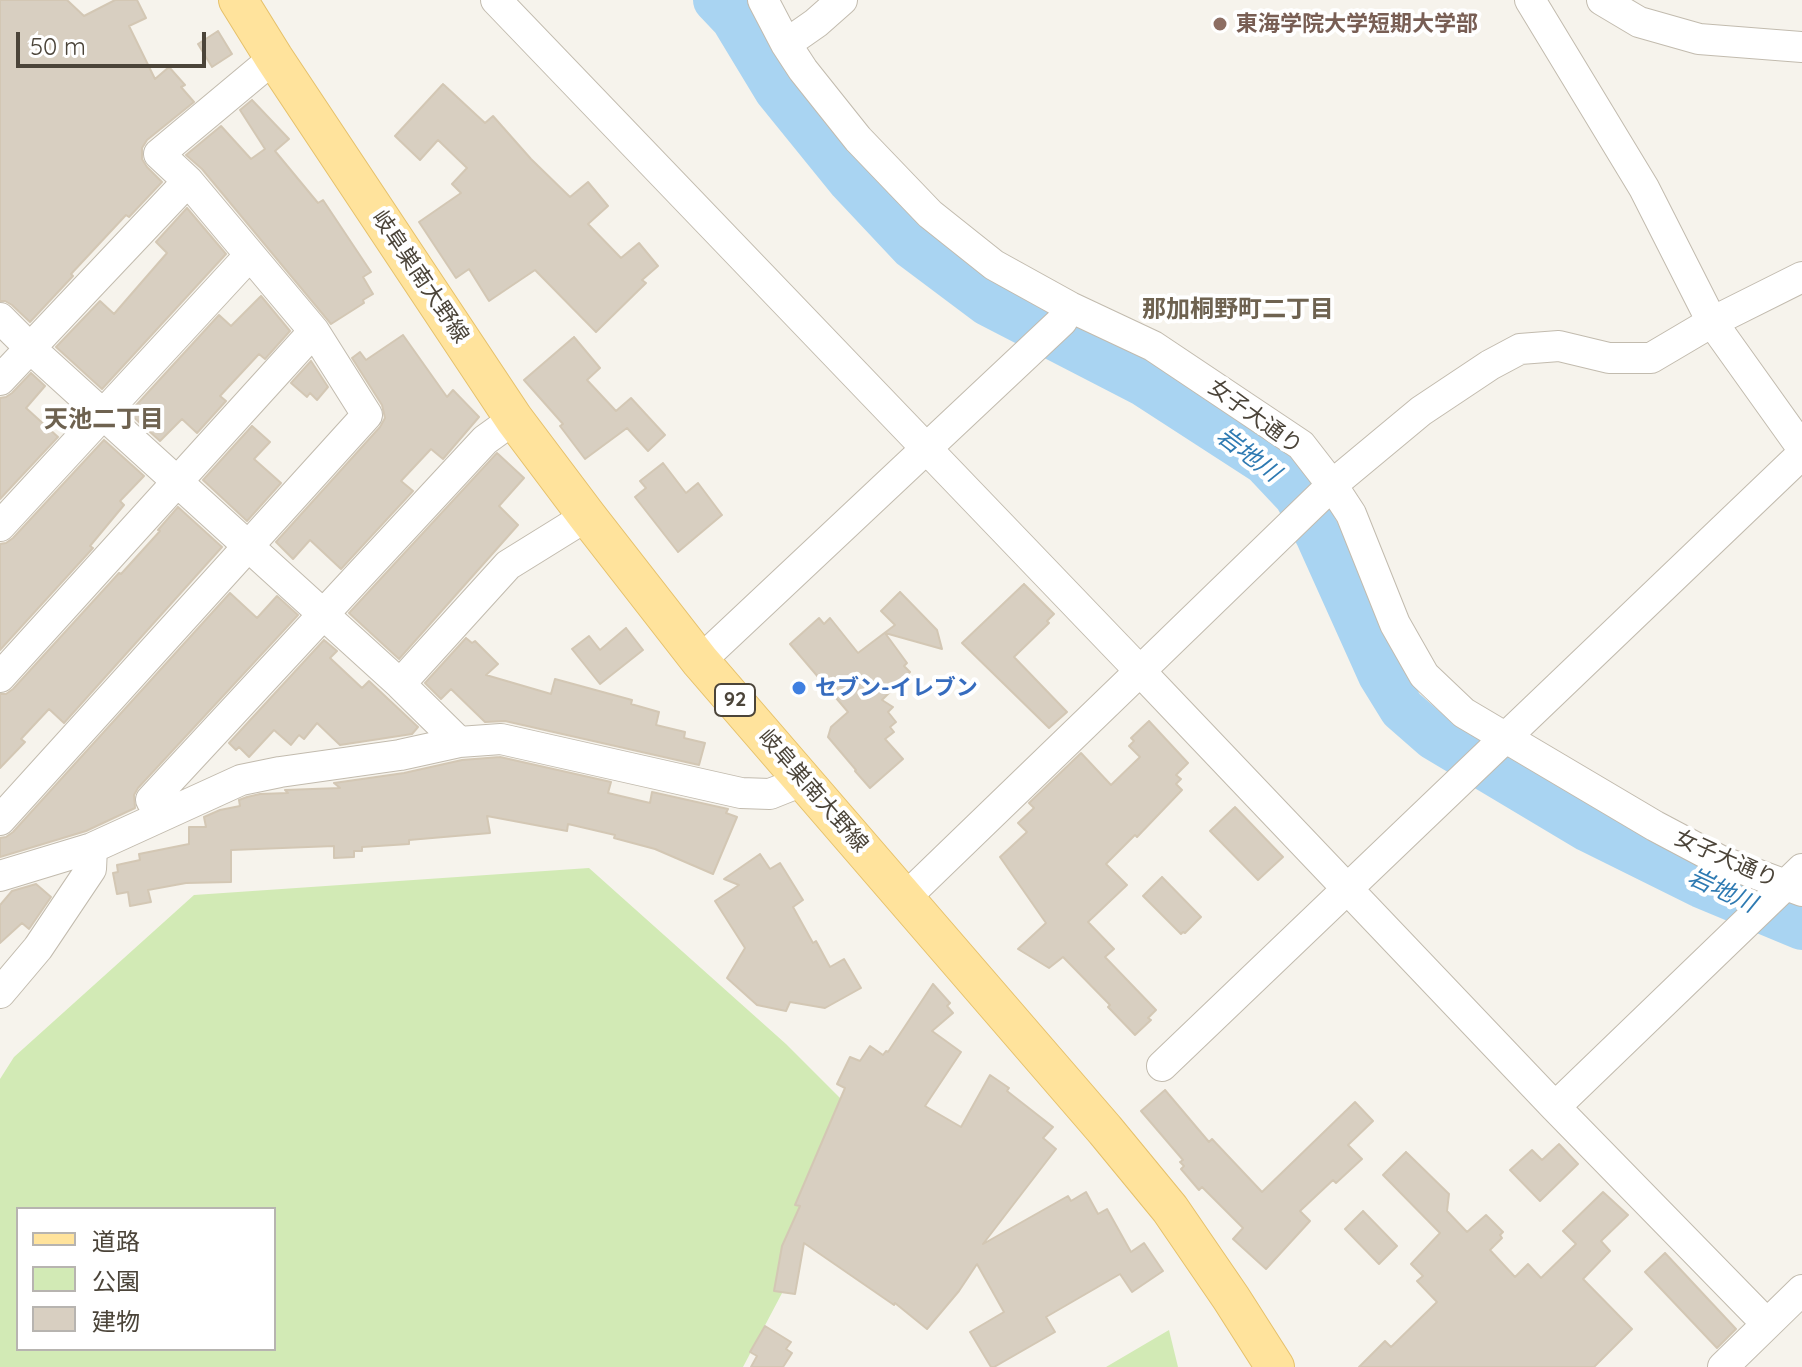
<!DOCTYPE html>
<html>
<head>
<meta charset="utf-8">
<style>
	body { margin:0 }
	#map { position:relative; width:1802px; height:1367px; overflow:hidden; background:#f6f3ec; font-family:Quicksand,"Noto Sans JP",sans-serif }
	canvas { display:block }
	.legend { position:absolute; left:16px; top:1207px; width:260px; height:144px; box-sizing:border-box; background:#fff; border:2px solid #b7b4b0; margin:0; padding:10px 14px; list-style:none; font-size:24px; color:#4b4439 }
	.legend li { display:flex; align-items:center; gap:16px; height:40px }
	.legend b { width:40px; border:2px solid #b7b4b0 }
	.scale { position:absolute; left:16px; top:32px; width:190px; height:36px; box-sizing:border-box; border:4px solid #4b4439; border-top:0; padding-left:10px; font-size:24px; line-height:28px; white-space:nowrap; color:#4b4439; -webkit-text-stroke:6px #fff; paint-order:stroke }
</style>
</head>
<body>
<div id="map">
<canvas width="1802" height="1367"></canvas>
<ul class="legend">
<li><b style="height:10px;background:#ffe39c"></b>道路</li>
<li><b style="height:22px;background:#d2eab5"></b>公園</li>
<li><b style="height:22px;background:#d8cfc1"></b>建物</li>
</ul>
<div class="scale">50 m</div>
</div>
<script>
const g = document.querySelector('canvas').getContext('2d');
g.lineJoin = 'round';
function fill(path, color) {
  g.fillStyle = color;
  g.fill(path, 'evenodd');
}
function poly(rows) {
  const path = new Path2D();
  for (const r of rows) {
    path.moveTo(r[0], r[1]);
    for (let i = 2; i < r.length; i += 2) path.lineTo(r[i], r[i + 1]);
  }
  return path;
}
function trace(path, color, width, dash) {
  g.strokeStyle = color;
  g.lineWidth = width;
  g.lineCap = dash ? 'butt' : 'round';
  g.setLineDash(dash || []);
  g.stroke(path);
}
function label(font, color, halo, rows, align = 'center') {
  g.font = font + ' Quicksand,"Noto Sans JP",sans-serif';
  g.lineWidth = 8;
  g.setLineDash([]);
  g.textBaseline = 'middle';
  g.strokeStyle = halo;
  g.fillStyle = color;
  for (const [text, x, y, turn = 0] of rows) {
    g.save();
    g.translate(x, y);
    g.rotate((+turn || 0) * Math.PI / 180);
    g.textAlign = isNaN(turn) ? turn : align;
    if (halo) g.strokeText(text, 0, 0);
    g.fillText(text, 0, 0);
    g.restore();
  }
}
const green = poly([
	[589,868,786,1044,844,1102,790,1278,743,1367,0,1367,0,1079,14,1057,194,895],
	[18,1209,274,1209,274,1349,18,1349],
	[1169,1330,1178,1367,1106,1367]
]);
const river = poly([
	[716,0,734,19,777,90,850,180,912,246,988,303,1143,383,1265,462,1297,496,1318,535,1381,675,1402,709,1434,737,1588,829,1701,885,1802,927]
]);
const building = poly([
	[0,0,67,0,84,16,115,0,137,0,146,18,129,26,155,79,169,67,185,85,181,87,194,102,147,140,142,148,142,159,147,167,162,182,129,217,126,215,71,274,73,276,30,322,12,305,5,301,0,301,0,0],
	[218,31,232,54,212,67,198,44,218,31],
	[443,84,485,123,493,116,531,159,570,197,588,182,608,206,588,224,621,258,639,243,658,266,642,280,646,283,596,332,535,270,489,301,469,269,456,278,419,222,461,193,452,184,467,168,438,140,420,160,395,136,443,84],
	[252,100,289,139,275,151,318,203,323,200,371,272,363,277,373,294,363,300,364,303,331,324,202,169,186,155,221,126,251,159,265,149,240,110,252,100],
	[187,208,226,254,102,389,56,347,100,301,114,314,167,253,156,242,187,208],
	[261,296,290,331,265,359,259,354,220,396,226,401,197,433,182,419,160,441,129,413,219,315,231,326,261,296],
	[403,335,447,397,453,390,479,417,443,459,431,449,401,481,413,491,341,569,310,540,293,559,276,542,380,427,385,418,382,405,352,358,360,352,366,360,403,335],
	[574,337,600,368,587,380,616,411,631,398,665,435,648,451,627,428,585,459,560,426,563,424,524,380,574,337],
	[311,361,328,387,317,400,310,393,307,397,291,383,311,361],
	[31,373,45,386,26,408,58,437,0,499,0,398,6,397,12,393,31,373],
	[252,426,270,442,254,459,281,483,247,521,203,480,252,426],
	[104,440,144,476,120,501,124,505,90,546,93,548,0,650,0,544,6,543,13,538,104,440],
	[497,453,524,478,499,506,518,525,399,659,349,613,497,453],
	[663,463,686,493,698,483,722,515,678,552,635,497,646,488,640,481,663,463],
	[178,507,222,547,64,723,49,709,21,739,25,742,0,768,0,694,6,694,13,689,119,573,121,574,160,531,158,530,178,507],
	[1024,584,1054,614,1047,621,1049,623,1014,657,1067,712,1049,728,962,643,1024,584],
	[900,592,937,630,942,649,885,633,907,663,904,666,910,672,882,700,893,707,888,712,896,722,890,727,894,732,885,739,903,759,870,788,855,771,856,770,828,737,831,727,848,712,790,644,819,618,824,624,830,618,858,653,895,625,881,611,900,592],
	[230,593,257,618,277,596,298,615,138,788,134,795,135,808,86,831,0,857,0,838,6,837,13,832,230,593],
	[626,628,643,650,600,684,572,649,589,636,600,650,626,628],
	[466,638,472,643,475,641,498,664,486,675,551,694,555,679,632,700,631,704,659,712,656,725,685,732,684,738,705,743,699,765,505,721,485,722,451,689,441,699,425,683,466,638],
	[324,640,337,651,330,658,362,688,369,681,418,727,412,734,340,745,317,723,304,739,299,735,291,745,274,730,249,757,239,747,236,750,229,743,324,640],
	[1149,721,1188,763,1176,775,1181,779,1176,784,1182,790,1137,837,1135,835,1106,864,1127,885,1088,922,1114,949,1105,957,1156,1010,1148,1018,1151,1020,1135,1035,1108,1007,1110,1005,1063,957,1049,968,1018,949,1046,923,1000,857,1027,832,1018,823,1034,808,1029,803,1081,753,1111,785,1140,757,1129,746,1134,741,1131,738,1149,721],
	[500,757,611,782,608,793,650,803,652,792,728,809,726,813,737,817,713,874,655,849,614,838,615,835,568,824,567,831,487,816,490,833,409,840,409,844,362,847,362,851,354,851,354,857,334,858,334,846,231,850,231,882,186,883,148,890,151,902,130,906,128,892,117,894,113,873,118,872,117,865,140,860,139,854,189,844,189,827,206,827,204,817,220,810,240,806,239,800,247,797,260,794,288,793,285,790,340,788,334,783,404,773,462,760,500,757],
	[1235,807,1283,857,1258,880,1210,831,1235,807],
	[760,854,770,869,780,863,803,900,793,907,813,943,816,941,830,967,844,959,861,988,825,1008,790,1002,786,1011,757,1005,727,978,745,948,715,901,739,885,724,879,760,854],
	[1162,877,1201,917,1185,933,1183,932,1181,934,1143,896,1162,877],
	[36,884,51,897,29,929,22,923,0,943,0,905,12,891,36,884],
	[933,984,950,1003,947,1006,953,1013,932,1031,961,1052,925,1106,961,1127,990,1075,1009,1088,1007,1091,1053,1127,1043,1138,1056,1149,983,1244,1068,1196,1071,1201,1086,1192,1098,1214,1107,1209,1131,1252,1144,1243,1163,1271,1132,1292,1120,1274,1096,1288,1046,1317,1055,1332,994,1367,991,1367,970,1332,1004,1312,977,1264,959,1291,927,1329,895,1303,894,1305,804,1243,795,1294,774,1291,782,1246,800,1206,795,1205,845,1088,837,1084,850,1057,860,1061,870,1046,883,1055,886,1051,888,1052,933,984],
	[1165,1090,1209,1142,1212,1139,1262,1192,1355,1102,1373,1121,1348,1145,1362,1159,1336,1183,1333,1180,1300,1211,1310,1221,1266,1269,1233,1239,1243,1228,1202,1187,1199,1190,1181,1169,1184,1166,1180,1162,1183,1160,1141,1111,1165,1090],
	[1559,1144,1578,1164,1540,1201,1510,1170,1532,1150,1542,1160,1559,1144],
	[1406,1152,1449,1194,1447,1211,1467,1232,1486,1215,1503,1232,1500,1235,1502,1238,1490,1250,1515,1277,1528,1264,1541,1278,1576,1244,1563,1231,1603,1192,1628,1215,1601,1241,1610,1251,1583,1279,1632,1329,1594,1367,1359,1367,1385,1341,1391,1347,1437,1302,1417,1281,1423,1276,1411,1264,1440,1233,1383,1175,1406,1152],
	[1363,1211,1397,1246,1379,1264,1345,1229,1363,1211],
	[1665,1253,1736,1329,1717,1348,1645,1272,1665,1253],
	[765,1326,791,1342,786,1349,792,1353,783,1367,751,1367,757,1356,750,1352,765,1326]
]);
const minor = poly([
	[496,0,1140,671,905,898],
	[763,0,786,44,803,70,858,139,930,214,994,265,1070,307,1153,346,1301,445,1332,485,1351,514,1395,624,1424,675,1464,713,1655,826,1721,861,1802,891],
	[1530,0,1644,188,1712,322,1802,448],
	[1602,0,1639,22,1699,39,1802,47],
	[786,44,816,23,842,0],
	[0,318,30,348,400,684,459,742],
	[0,380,188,181],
	[0,526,250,255],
	[700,661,1062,321,1070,307],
	[0,677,314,331,188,181,159,154,274,58],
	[400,684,508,565,587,516],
	[161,815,151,800,485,440,514,419],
	[0,820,367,415,314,331],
	[0,876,92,848,241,780,280,772,400,755,459,742,501,739,741,793,770,794,805,780],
	[0,993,38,948,91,869,92,848],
	[1162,1066,1802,454],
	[1555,1107,1802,869],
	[1767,1324,1555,1107,1140,671,1332,485,1421,411,1490,365,1520,349,1559,346,1609,358,1651,358,1712,322,1802,277],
	[1723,1367,1802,1290]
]);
const major = poly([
	[238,0,274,58,514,419,587,516,700,661,1105,1130,1170,1209,1231,1298,1275,1367]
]);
const markers = [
	[1220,24,8,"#8d6e63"],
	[799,688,8,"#3f7fe0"]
];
const shields = [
	[735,700,40]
];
const shieldNames = [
	["92",735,700]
];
const educationNames = [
	["東海学院大学短期大学部",1236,24]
];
const streetNames = [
	["岐阜巣南大野線",420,277,56],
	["女子大通り",1255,417,36],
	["岐阜巣南大野線",813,791,49],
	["女子大通り",1726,859,24]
];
const shopNames = [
	["セブン-イレブン",815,688]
];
const neighbourhoodNames = [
	["那加桐野町二丁目",1238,310],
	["天池二丁目",104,420]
];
const waterNames = [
	["岩地川",1248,455,37],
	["岩地川",1722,891,25]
];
fill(green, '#d2eab5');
trace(river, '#a9d4f2', 46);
fill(building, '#d8cfc1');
trace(building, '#d3c7b4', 2);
trace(minor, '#c2bbae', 32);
trace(major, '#e6c16a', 40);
trace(minor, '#fff', 30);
trace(major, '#ffe39c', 38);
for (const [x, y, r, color] of markers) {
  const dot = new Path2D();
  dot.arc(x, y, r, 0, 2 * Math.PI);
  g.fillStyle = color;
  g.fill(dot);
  trace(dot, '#fff', 3);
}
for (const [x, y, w] of shields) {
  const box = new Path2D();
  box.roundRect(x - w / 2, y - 16, w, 32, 6);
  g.fillStyle = '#fff';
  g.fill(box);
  trace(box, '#4b4439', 2);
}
label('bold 20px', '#4b4439', null, shieldNames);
label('bold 22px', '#785e54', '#fff', educationNames, 'left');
label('22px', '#4b4439', '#fff', streetNames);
label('bold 22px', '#366cbe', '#fff', shopNames, 'left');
label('bold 24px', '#6e6250', '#fff', neighbourhoodNames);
label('italic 24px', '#2e7ab2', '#fff', waterNames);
</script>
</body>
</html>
